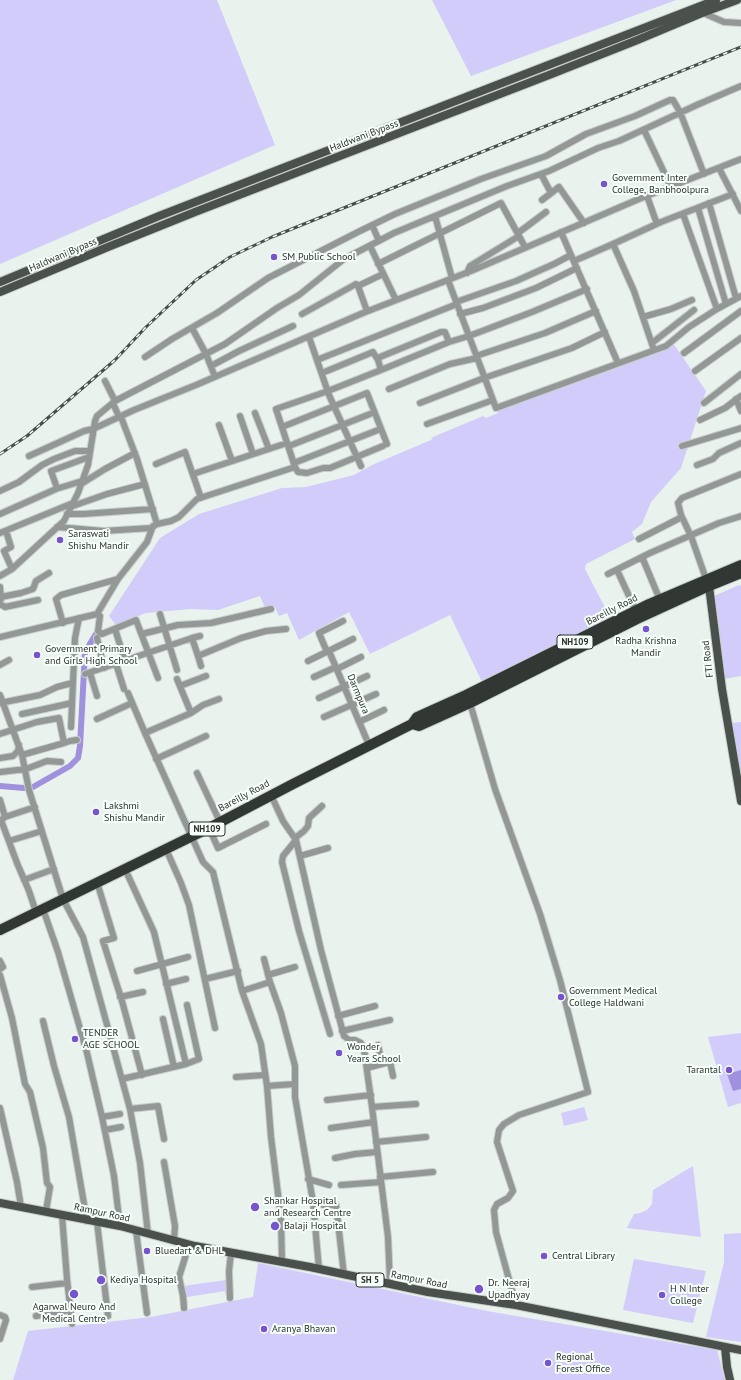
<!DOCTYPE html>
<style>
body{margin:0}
canvas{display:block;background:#e9f2ed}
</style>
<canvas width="741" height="1380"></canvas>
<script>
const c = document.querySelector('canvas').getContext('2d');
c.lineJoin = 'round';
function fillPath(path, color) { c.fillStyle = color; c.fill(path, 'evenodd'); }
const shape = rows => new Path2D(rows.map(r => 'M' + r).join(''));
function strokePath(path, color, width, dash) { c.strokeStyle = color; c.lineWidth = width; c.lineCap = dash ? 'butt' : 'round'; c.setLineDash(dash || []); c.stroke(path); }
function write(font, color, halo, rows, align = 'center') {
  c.font = font + ' "PT Sans",sans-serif'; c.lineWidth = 4; c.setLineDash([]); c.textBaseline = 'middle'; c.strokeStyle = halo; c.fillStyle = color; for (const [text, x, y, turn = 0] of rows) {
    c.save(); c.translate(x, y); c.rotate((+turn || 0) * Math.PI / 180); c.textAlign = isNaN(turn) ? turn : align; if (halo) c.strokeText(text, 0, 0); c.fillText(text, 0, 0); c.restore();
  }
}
fillPath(shape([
 [0,0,217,0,275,145,0,264],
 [432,0,676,0,471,76],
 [673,343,706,391,681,468,651,502,642,524,632,532,635,539,586,564,585,569,611,619,483,684,450,615,370,654,349,612,299,640,287,613,279,616,275,607,265,608,260,596,218,610,190,609,146,613,116,625,109,616,160,538,199,514,282,488,306,487,354,475,372,465,431,440,433,437,483,416,486,418,498,413,497,410],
 [739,585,741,586,741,676,724,679,714,596],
 [741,722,741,785,730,723],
 [741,1033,741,1103,728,1107,708,1037],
 [584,1107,588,1120,564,1126,561,1113],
 [693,1166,701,1237,627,1228,634,1214,640,1213,647,1210,652,1204,653,1190],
 [741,1233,741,1342,706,1337,724,1262,724,1234],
 [634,1259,706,1271,693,1323,623,1310],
 [258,1263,487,1311,717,1350,725,1380,13,1380,28,1331,151,1317,227,1302,225,1291,187,1297,188,1307,183,1286,226,1280,227,1302,253,1297]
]), '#d2ccfa');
fillPath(shape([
 [741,1070,741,1089,733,1091,727,1074]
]), '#9f91dd');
strokePath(shape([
 [0,786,24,788,33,787,70,766,78,758,80,746,85,652,96,634]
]), '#9f91dd', 6);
const minor = shape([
 [701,12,724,22,741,23],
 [644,130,671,187],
 [719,168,741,211],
 [541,174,551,193],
 [647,196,657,224],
 [542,200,559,187,584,223],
 [709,203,736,298],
 [698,208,726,304],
 [683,214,717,309],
 [435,216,452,278],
 [372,225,379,241],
 [561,232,618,363],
 [518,233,546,212],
 [613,244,661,222,733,194],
 [370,246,396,300],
 [574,261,613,244,634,291,654,350],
 [378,264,501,203,525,247],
 [467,273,470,266,519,236],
 [448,280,496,408,666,346,689,327,717,309,741,296],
 [358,286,383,274],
 [456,302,516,281,554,264,571,255],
 [302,314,356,284,358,286,367,311],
 [460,314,483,308,536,288,577,268],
 [643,317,671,309,692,300],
 [192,328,206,354,215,377],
 [309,337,329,395,361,466],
 [652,343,694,310],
 [684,353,741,311],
 [476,356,545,333,596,311],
 [145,357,172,339,217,313,268,278,358,232,395,214,481,179,546,156,586,134,635,116,670,100,673,100,680,112,704,174],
 [317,360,457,304],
 [211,366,239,351,293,326],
 [381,370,449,342],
 [695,371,741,338],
 [322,373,373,352,378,360],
 [105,381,115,401],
 [389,389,450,364,477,358],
 [736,399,741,411],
 [113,403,119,417],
 [420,403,484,378,572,348,605,332],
 [704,403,741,374],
 [255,413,269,449],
 [240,416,253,454],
 [121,417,137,459,157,524],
 [700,420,725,408,741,396],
 [427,424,493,400],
 [219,425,232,461],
 [282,427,367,393,387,444],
 [289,446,370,414],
 [682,446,741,428],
 [29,456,84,431,93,429,134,410,196,385,363,313,471,271,639,199,741,159],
 [294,463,378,430],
 [156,464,185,452,201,498],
 [697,465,713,459,719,453,741,443],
 [295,467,276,409,328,391,381,370,378,360,380,357,441,332,445,332,449,342,469,336,532,312,587,289],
 [193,474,287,443],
 [81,484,105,469,135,453],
 [57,488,51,471,89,457],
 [0,491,19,482,42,465,54,459,75,451,90,451],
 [70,507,107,494,145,484],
 [0,514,56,489,82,481],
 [67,514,83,514,153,509],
 [57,527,104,531,151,528,157,524,171,521,179,517,197,499,295,467,298,472,307,473,323,468,330,468,383,446],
 [6,531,11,547,4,551,12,569],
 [0,533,73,503],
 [639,539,682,517],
 [642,557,660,600],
 [617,570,636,611],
 [608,574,650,553,719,523,741,516],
 [0,576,12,569,64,521,78,493,88,465,95,421,97,416,115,401,225,344,277,308,299,295,344,259,394,233,507,186,549,171,598,148,619,141,699,104,741,86],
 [706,579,691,536,681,515,678,503,682,498,741,474],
 [0,587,1,599],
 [1,597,21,593,33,589,36,581,49,573],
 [0,605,2,605,5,607,38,600],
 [97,614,100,616,98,631,102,634,136,620,158,678],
 [160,614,177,670],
 [63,623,56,599,61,595,118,579],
 [115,629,125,661],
 [142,634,178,625,211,623,271,609],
 [0,637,97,614,118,579,147,542,153,526],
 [97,638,104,668],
 [192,638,200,636],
 [329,651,369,745],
 [327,652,319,633,343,621],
 [198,656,201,666],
 [308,661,353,639],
 [116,664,124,689],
 [0,665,9,660],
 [337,669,361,657],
 [90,673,97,696],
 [85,674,192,638,198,656,241,638,266,631,286,629],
 [314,677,336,667],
 [177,679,191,713],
 [180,686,206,676],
 [128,693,145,733,203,862,213,872,242,991,261,1044,267,1086,271,1137,281,1218,282,1262],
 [0,695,22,755,29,790,63,899,83,937,130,1109,140,1163,148,1234],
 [319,698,367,676],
 [0,703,40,695,57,687,72,683],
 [470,703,495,789,540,914,560,980,588,1092,519,1115,504,1124,499,1130,497,1142,513,1191,508,1198,497,1204,494,1210,496,1232,516,1305],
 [22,714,72,703],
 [324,717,376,694],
 [97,719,132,703],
 [359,722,384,710],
 [71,727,75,638,79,618],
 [145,733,191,713,203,705,219,699],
 [0,734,37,722,59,718,64,743,22,755],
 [64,743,70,741,77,740],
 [0,758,13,756,18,751,19,745],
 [156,759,206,736],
 [0,772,26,769,47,761,61,762],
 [197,773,220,822],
 [271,795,283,821,296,840,321,950,344,1036,349,1040,355,1040,361,1043,364,1049,372,1107,388,1237,390,1284],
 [0,800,5,817,1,820,17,863,29,891,36,912],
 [5,817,35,807],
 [209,828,218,848,266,824],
 [295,838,304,831,308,826,309,818,322,806],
 [296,840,283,856,282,862,299,931,330,1034],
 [9,841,42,831],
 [166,849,181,883,189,905,215,1028],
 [300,856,328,848],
 [24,880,54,869],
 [97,882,114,938,103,941,122,1001,142,1075],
 [43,909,58,952,87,1053,102,1117,114,1176,120,1226],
 [264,959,270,982,281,1013,295,1066,295,1097,313,1202,319,1269],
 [0,961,3,967,0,969],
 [137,971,188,957],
 [0,975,12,1018,25,1084,30,1092,43,1148,47,1183,50,1187,46,1211],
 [268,975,295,967],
 [205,979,238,971],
 [166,984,186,979],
 [242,991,270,982],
 [120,997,143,992],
 [338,1016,375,1006],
 [163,1019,174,1067],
 [43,1021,54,1066,69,1117,87,1221],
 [342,1031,390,1020],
 [378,1045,382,1064],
 [390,1062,393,1076],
 [186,1064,199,1059,187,1005],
 [367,1068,397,1060],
 [236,1077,265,1075],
 [122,1079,186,1064,154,932,125,869],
 [267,1086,295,1084],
 [327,1100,371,1095],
 [372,1107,416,1104],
 [0,1108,17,1182,21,1207],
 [130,1109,158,1106,164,1139],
 [102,1117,120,1114],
 [331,1128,374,1122],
 [105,1130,121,1127],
 [376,1142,426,1137],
 [335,1158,355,1154,377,1152],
 [164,1162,175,1226,174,1241],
 [380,1177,433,1172],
 [308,1179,329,1185],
 [341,1185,381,1182],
 [313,1202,324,1205,336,1205,344,1275],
 [62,1215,67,1279,72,1324],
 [97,1222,108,1316],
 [136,1231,147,1313],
 [32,1287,67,1283],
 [230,1298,229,1271,231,1253],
 [184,1308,183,1296,179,1277,189,1245],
 [0,1315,5,1317,6,1320,0,1339],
 [36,1316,70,1310]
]);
const major = shape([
 [0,282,159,216,716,0],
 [0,292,108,247,195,212,549,75,635,41,702,13,737,0],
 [709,586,722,689,741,801],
 [0,1203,120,1226,195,1246,310,1267,428,1292,516,1305,741,1350],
 [725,1347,727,1367,730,1380]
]);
const highway = shape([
 [412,724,419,726,470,703,637,619,709,586,741,573],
 [0,930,209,828,293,784,412,724,417,717,466,695,649,604,741,565]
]);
strokePath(minor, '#c7cfcb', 8);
strokePath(major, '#c7cfcb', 10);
strokePath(highway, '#c7cfcb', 12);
strokePath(minor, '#939795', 6);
strokePath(major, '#4a504c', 8);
strokePath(highway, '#313834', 10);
const rail = shape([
 [0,454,27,436,115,360,146,327,196,280,230,257,272,237,741,47]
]);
strokePath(rail, '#494d4a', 3);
strokePath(rail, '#f7fffa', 1.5, [4.5]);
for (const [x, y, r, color] of [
 [604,184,4,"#7554ce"],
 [274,257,4,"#7554ce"],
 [60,540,4,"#7554ce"],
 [646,629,4,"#7554ce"],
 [37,655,4,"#7554ce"],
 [96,812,4,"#7554ce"],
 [561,997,4,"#7554ce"],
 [75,1039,4,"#7554ce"],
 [339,1053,4,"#7554ce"],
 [729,1070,4,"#7554ce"],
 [255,1207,5,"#7554ce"],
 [275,1226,5,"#7554ce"],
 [147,1251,4,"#7554ce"],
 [544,1256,4,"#7554ce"],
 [101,1280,5,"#7554ce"],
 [479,1289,5,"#7554ce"],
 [74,1294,5,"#7554ce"],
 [662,1295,4,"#7554ce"],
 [264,1329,4,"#7554ce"],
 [548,1363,4,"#7554ce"]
]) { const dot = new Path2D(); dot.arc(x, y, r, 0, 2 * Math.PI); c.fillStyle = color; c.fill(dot); strokePath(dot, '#f7fffa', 1.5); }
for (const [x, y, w] of [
 [575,642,36],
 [207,829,36],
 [370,1280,28]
]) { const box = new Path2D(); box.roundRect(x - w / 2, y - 7, w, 14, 3); c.fillStyle = '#f7fffa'; c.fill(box); strokePath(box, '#2e312f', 1); }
write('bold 9px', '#2e312f', null, [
 ["NH109",575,642],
 ["NH109",207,829],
 ["SH 5",370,1280]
]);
write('10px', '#2e312f', '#f7fffa', [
 ["Haldwani Bypass",364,136,-21],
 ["Haldwani Bypass",63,255,-23],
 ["Bareilly Road",612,610,-27],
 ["FTI Road",708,659,-97],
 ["Darmpura",358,694,67],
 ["Bareilly Road",244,796,-28],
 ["Rampur Road",102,1213,12],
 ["Rampur Road",419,1280,11]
]);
write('10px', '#2e312f', '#f7fffa', [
 ["Government Inter",612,178],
 ["College, Banbhoolpura",612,190],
 ["SM Public School",282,257],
 ["Saraswati",68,534],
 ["Shishu Mandir",68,546],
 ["Radha Krishna",646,641,"center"],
 ["Mandir",646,653,"center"],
 ["Government Primary",45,649],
 ["and Girls High School",45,661],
 ["Lakshmi",104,806],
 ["Shishu Mandir",104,818],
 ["Government Medical",569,991],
 ["College Haldwani",569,1003],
 ["TENDER",83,1033],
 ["AGE SCHOOL",83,1045],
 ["Wonder",347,1047],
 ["Years School",347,1059],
 ["Tarantal",721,1070,"right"],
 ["Shankar Hospital",264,1201],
 ["and Research Centre",264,1213],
 ["Balaji Hospital",284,1226],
 ["Bluedart & DHL",155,1251],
 ["Central Library",552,1256],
 ["Kediya Hospital",110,1280],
 ["Dr. Neeraj",488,1283],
 ["Upadhyay",488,1295],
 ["H N Inter",670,1289],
 ["College",670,1301],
 ["Agarwal Neuro And",74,1307,"center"],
 ["Medical Centre",74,1319,"center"],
 ["Aranya Bhavan",272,1329],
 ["Regional",556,1357],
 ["Forest Office",556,1369]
], 'left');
</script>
